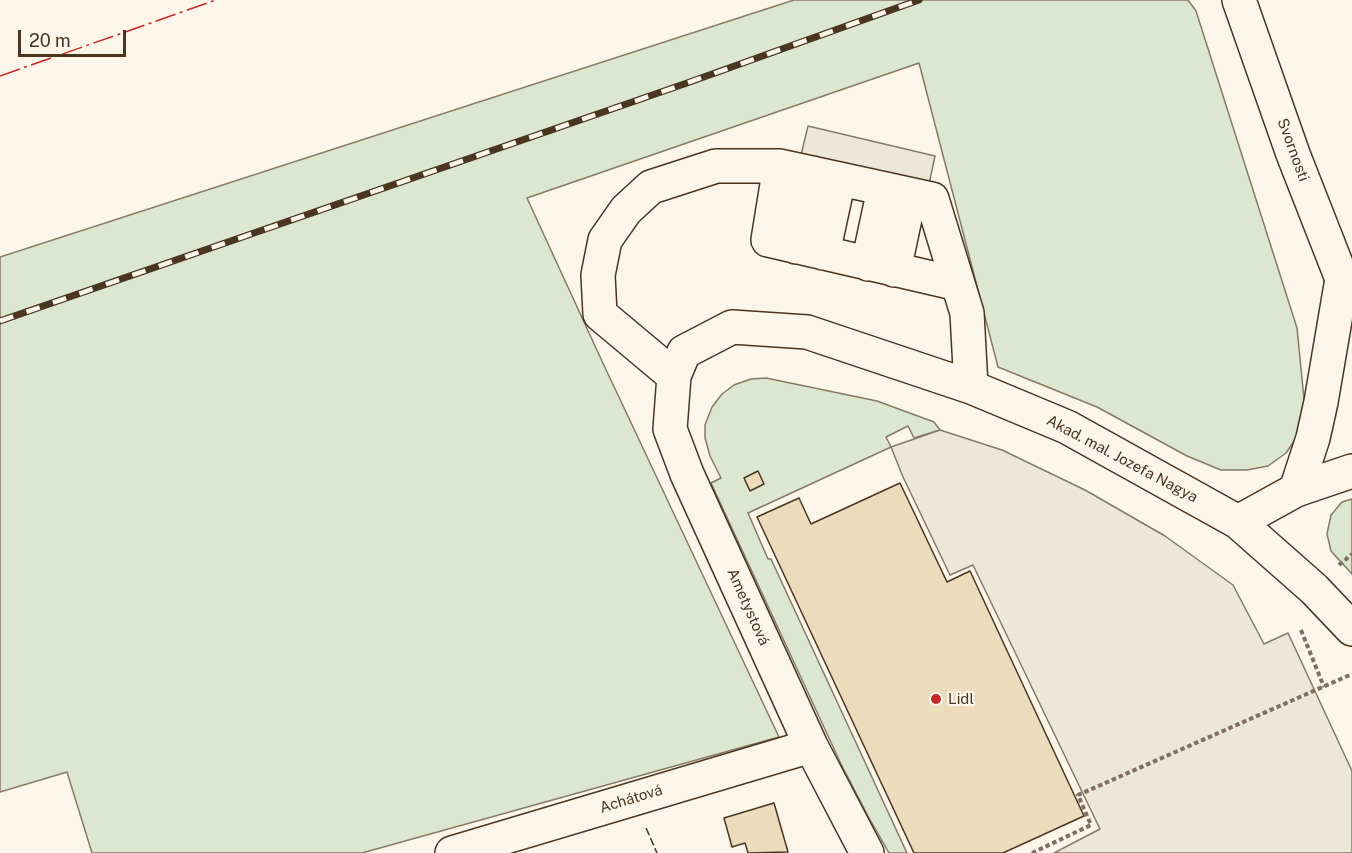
<!DOCTYPE html>
<meta charset="utf-8">
<style>
body{margin:0}
#map{position:relative;width:1352px;height:853px;overflow:hidden;background:#fbf6e9;font-family:"Public Sans",sans-serif}
canvas{display:block}
.scale{position:absolute;left:18px;top:30px;width:108px;height:27px;box-sizing:border-box;border:3px solid #4a3520;border-top:0;padding-left:8px;font-size:18px;line-height:21px;white-space:nowrap;color:#4a3520;-webkit-text-stroke:4px #fbf6e9;paint-order:stroke}
</style>
<div id="map">
<canvas width="1352" height="853"></canvas>
<div class="scale">20 m</div>
</div>
<script>
const c = document.querySelector('canvas').getContext('2d');
c.lineJoin = 'round';
function fillPath(path, color) { c.fillStyle = color; c.fill(path, 'evenodd'); }
const shape = rows => new Path2D(rows.map(r => 'M' + r).join(''));
function strokePath(path, color, width, dash) { c.strokeStyle = color; c.lineWidth = width; c.lineCap = dash ? 'butt' : 'round'; c.setLineDash(dash || []); c.stroke(path); }
function write(font, color, halo, rows, align = 'center') {
  c.font = font + ' "Public Sans",sans-serif'; c.lineWidth = 4.5; c.setLineDash([]); c.textBaseline = 'middle'; c.strokeStyle = halo; c.fillStyle = color; for (const [text, x, y, turn = 0] of rows) {
    c.save(); c.translate(x, y); c.rotate((+turn || 0) * Math.PI / 180); c.textAlign = isNaN(turn) ? turn : align; if (halo) c.strokeText(text, 0, 0); c.fillText(text, 0, 0); c.restore();
  }
}
const green = shape([
 [794,0,1188,0,1196,11,1297,328,1305,409,1301,431,1286,453,1268,466,1247,470,1221,470,1187,456,1097,407,998,367,919,63,527,198,601,359,779,737,362,853,92,853,67,772,0,792,0,257,794,0],
 [766,378,877,401,934,422,940,430,914,438,908,426,886,437,891,447,748,513,768,559,771,559,907,853,889,853,868,816,841,764,711,483,721,478,710,456,705,438,705,425,712,407,722,394,734,385,751,379,766,378],
 [1352,499,1352,574,1331,551,1327,534,1331,515,1342,502,1352,499]
]);
fillPath(green, '#dce7d0');
strokePath(green, '#887966', 1.5);
const parking = shape([
 [808,126,935,156,929,184,801,155,808,126],
 [940,430,1002,450,1085,490,1165,536,1233,585,1264,644,1288,633,1352,771,1352,853,1054,853,1100,829,973,565,950,575,903,477,891,447,940,430]
]);
fillPath(parking, '#ede7d9');
strokePath(parking, '#887966', 1.5);
const building = shape([
 [758,471,764,484,750,491,744,478,758,471],
 [900,483,947,582,970,571,1084,816,1003,853,914,853,757,517,799,498,811,524,900,483],
 [774,803,788,852,748,853,745,843,732,847,724,818,774,803]
]);
fillPath(building, '#ecdcbc');
strokePath(building, '#4a3520', 1.5);
const minor = shape([
 [780,166,768,240,958,284],
 [796,247,813,173],
 [823,253,839,179],
 [868,264,884,189],
 [894,270,910,195],
 [674,376,600,314,598,275,605,240,626,210,651,187,716,166,780,166,932,199,967,313,971,387],
 [1296,490,1313,438,1321,402,1342,279],
 [1238,522,1296,490,1352,471],
 [452,853,811,746],
 [867,853,811,746,687,474,670,429,674,376,684,352,732,327,807,332,971,387,1067,427,1238,522,1314,589,1352,629]
]);
const major = shape([
 [1239,0,1293,154,1342,279,1352,299]
]);
strokePath(minor, '#4a3520', 36);
strokePath(major, '#4a3520', 36);
strokePath(shape([
 [1339,565,1352,554],
 [1301,630,1324,687],
 [1032,853,1091,825,1078,795,1352,674]
]), '#7f6f5c', 4, [4.5, 3]);
strokePath(minor, '#fbf6e9', 33);
strokePath(major, '#fbf6e9', 33);
const rail = shape([
 [0,321,687,83,919,0]
]);
strokePath(rail, '#4a3520', 7);
strokePath(rail, '#fbf6e9', 4.5, [14]);
strokePath(shape([
 [646,828,657,853]
]), '#4a3520', 1.5, [8, 3]);
strokePath(shape([
 [0,76,216,0]
]), '#c62828', 1.5, [21, 4.5, 3, 4.5]);
for (const [x, y, r, color] of [
 [936,699,6,"#c62828"]
]) { const dot = new Path2D(); dot.arc(x, y, r, 0, 2 * Math.PI); c.fillStyle = color; c.fill(dot); strokePath(dot, '#fbf6e9', 2); }
write('15px', '#4a3520', '#fbf6e9', [
 ["Svornosti",1293,150,70],
 ["Akad. mal. Jozefa Nagya",1122,459,28],
 ["Ametystová",748,607,66],
 ["Achátová",631,799,-17]
]);
write('15px', '#4a3520', '#fbf6e9', [
 ["Lidl",948,699]
], 'left');
</script>
